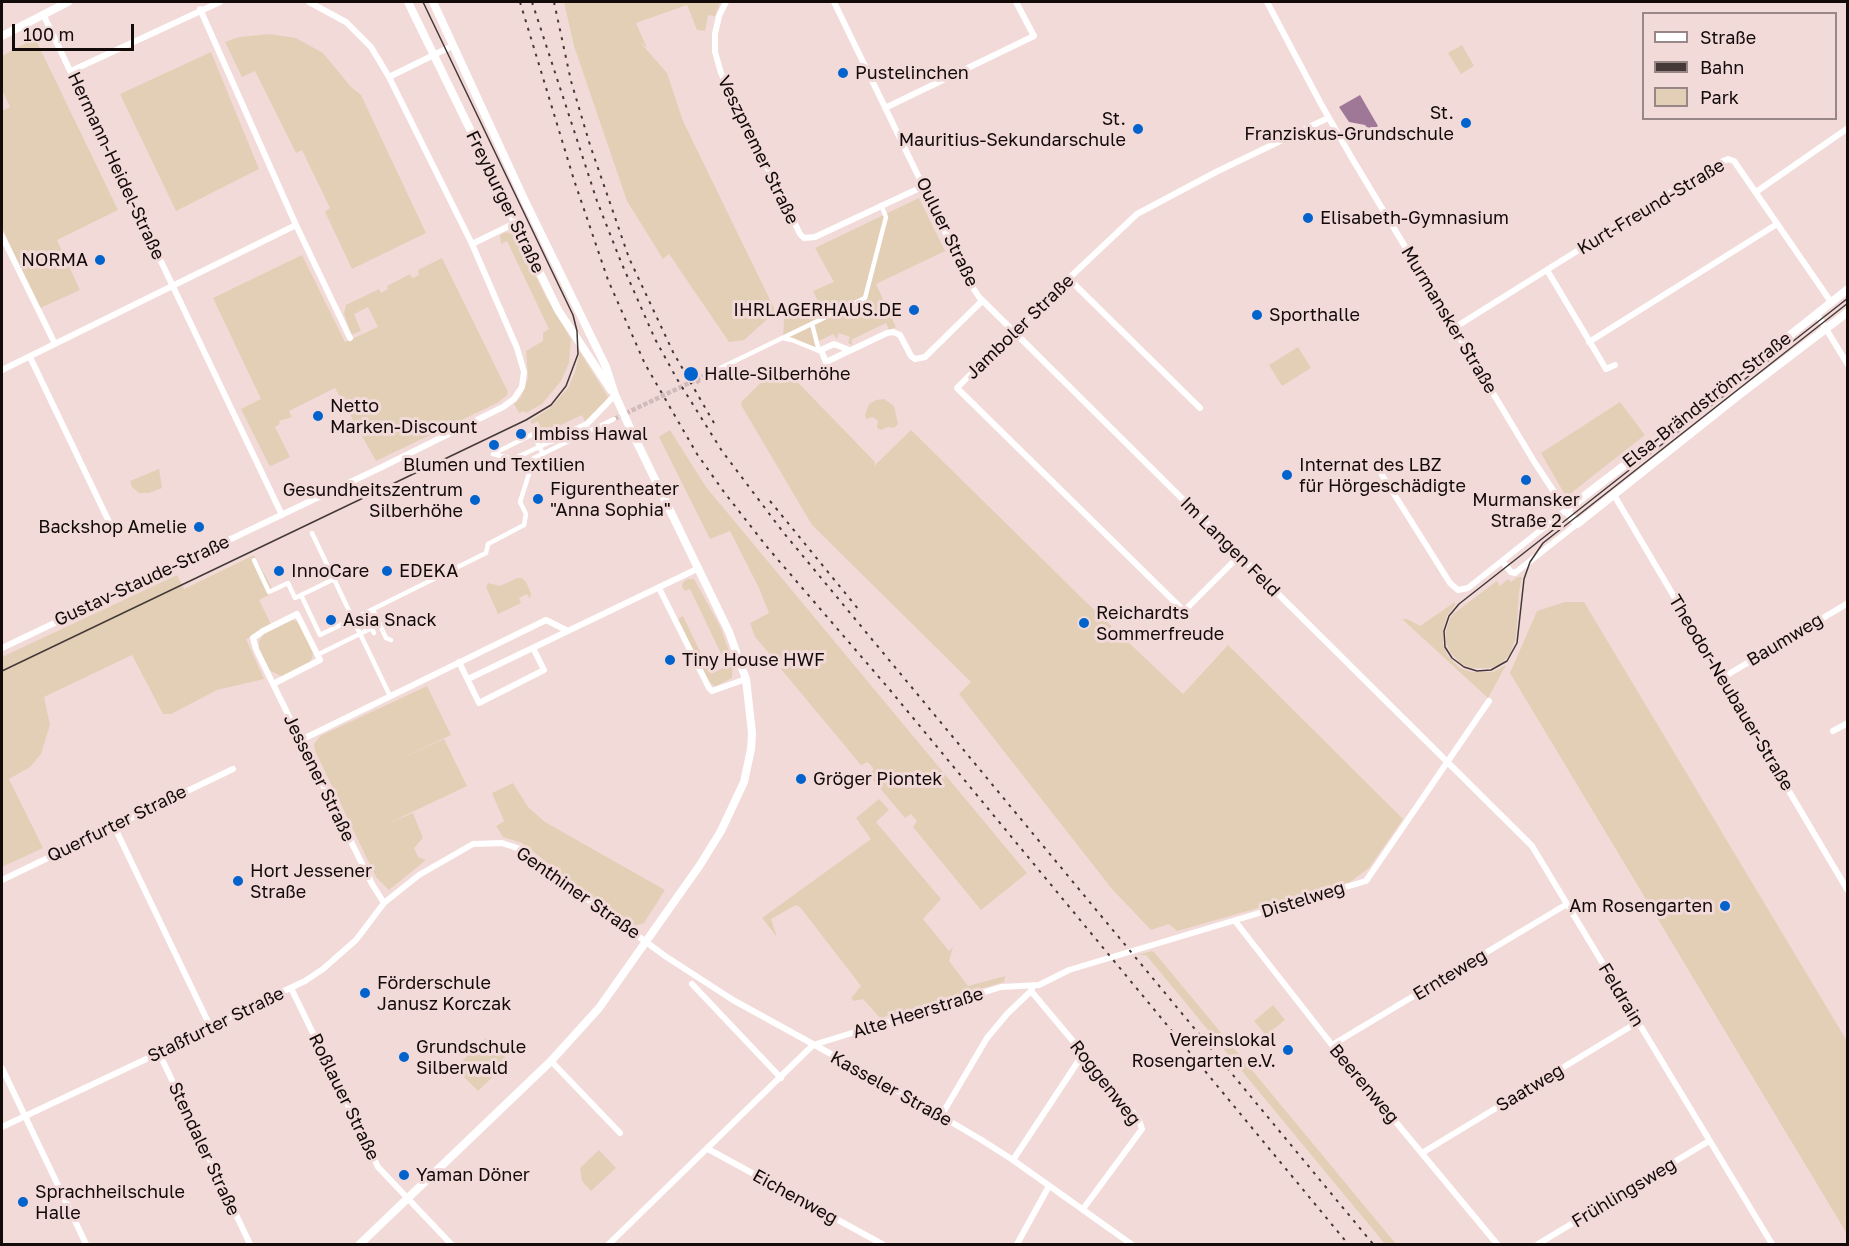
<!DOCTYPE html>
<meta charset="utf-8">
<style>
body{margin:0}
#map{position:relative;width:1849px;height:1246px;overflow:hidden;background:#f2dad9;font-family:"Golos Text",sans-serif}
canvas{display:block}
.frame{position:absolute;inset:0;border:3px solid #120b0a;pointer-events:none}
.legend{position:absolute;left:1642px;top:12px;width:195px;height:108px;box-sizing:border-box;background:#f2dad9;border:2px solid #988786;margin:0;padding:8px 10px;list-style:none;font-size:18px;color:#120b0a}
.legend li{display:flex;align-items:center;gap:12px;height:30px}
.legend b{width:30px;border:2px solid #988786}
.scale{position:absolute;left:12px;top:24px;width:122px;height:27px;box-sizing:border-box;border:3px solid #120b0a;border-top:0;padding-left:8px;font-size:18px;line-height:21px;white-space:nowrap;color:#120b0a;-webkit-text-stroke:4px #f2dad9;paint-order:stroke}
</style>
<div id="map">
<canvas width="1849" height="1246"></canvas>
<div class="frame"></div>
<ul class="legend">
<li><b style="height:8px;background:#fff"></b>Straße</li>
<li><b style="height:8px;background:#443938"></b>Bahn</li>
<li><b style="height:16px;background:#e3cfb6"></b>Park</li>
</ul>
<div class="scale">100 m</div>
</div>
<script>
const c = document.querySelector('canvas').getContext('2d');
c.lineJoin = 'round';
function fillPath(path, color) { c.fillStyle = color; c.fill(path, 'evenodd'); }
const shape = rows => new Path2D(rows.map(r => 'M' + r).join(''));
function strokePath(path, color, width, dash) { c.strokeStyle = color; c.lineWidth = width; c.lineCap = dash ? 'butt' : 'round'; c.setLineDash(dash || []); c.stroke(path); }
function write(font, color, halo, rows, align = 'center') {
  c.font = font + ' "Golos Text",sans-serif'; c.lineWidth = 6; c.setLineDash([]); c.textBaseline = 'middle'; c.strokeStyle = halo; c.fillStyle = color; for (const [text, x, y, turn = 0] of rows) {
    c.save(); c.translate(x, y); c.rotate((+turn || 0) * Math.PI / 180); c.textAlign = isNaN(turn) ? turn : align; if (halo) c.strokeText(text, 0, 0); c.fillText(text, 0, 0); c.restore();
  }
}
fillPath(shape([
 [564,2,720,2,715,16,708,15,705,31,697,30,687,5,636,23,647,48,640,42,667,73,683,121,774,308,773,314,744,340,729,342,669,254,663,259,627,201,574,46],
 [269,34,296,38,323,53,351,87,361,95,426,233,352,269,325,212,330,208,302,150,296,153,255,71,242,77,225,42,239,37],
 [35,38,118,210,57,240,80,290,38,309,2,227,2,111,10,107,2,90,2,56],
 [1462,45,1474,66,1461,74,1448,53],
 [211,52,259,169,176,211,120,94],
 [919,198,945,251,876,284,896,327,889,330,886,323,851,340,853,345,848,343,850,337,839,333,837,339,833,334,817,342,819,347,814,349,783,338,784,318,819,304,813,291,834,282,815,248],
 [506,232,516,236,545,295,571,339,569,363,561,381,542,404,526,413,524,411,519,413,514,404,521,397,528,378,526,351,543,341,543,333,549,329,507,241,501,244,500,235],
 [302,255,345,342,378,327,368,307,354,314,361,331,351,335,344,313,346,305,379,289,381,293,388,289,387,286,410,274,412,278,419,275,418,270,442,258,508,392,507,395,499,402,376,461,335,388,289,411,292,417,279,421,280,424,275,427,290,457,271,466,269,465,241,409,261,399,213,298],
 [1298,347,1311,368,1282,386,1269,365],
 [580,352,608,397,605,402,585,421,582,415,546,432,541,429,538,421,532,424,530,421,550,408,568,388,575,372],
 [780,364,875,462,874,466,911,430,1087,603,1183,694,1228,645,1403,819,1369,868,1350,882,1177,931,1169,924,1151,930,1112,889,959,694,971,682,812,525,741,405,742,401],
 [884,399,894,406,898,424,894,428,888,427,881,430,877,428,878,421,873,417,866,419,865,415,869,404,876,400],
 [1620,402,1645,435,1570,494,1564,493,1541,453],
 [670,430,706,487,1027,873,981,910,913,827,917,821,911,814,905,818,869,775,874,769,868,762,861,765,781,669,785,663,780,657,774,659,755,637,750,623,769,613,759,588,730,531,710,539,659,437],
 [159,469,162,488,149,493,139,493,132,487,130,481],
 [254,555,274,592,259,600,272,626,246,639,264,679,217,690,171,714,163,714,132,655,44,697,50,725,41,754,30,767,9,779,43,848,2,867,2,657,177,575,184,589],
 [1518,577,1522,577,1519,593,1516,637,1510,654,1502,663,1491,668,1472,668,1461,664,1450,652,1446,642,1446,631,1450,619,1453,614,1497,581,1500,586,1508,579,1511,582],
 [517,578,522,578,526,582,531,593,530,599,527,594,519,598,521,603,498,614,486,587,488,583,500,586],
 [688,579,694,579,720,626,733,662,732,678,718,685,714,686,708,681,678,619,683,616,711,674,727,666,690,589,685,591,682,587,683,582],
 [1455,602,1455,605,1447,616,1443,629,1443,645,1448,656,1460,668,1472,672,1493,672,1506,665,1488,698,1402,619,1407,619,1420,626],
 [1565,602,1584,602,1847,1041,1847,1234,1510,673,1537,611],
 [292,620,297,621,301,626,313,652,312,658,310,662,283,677,269,670,259,649,259,641,264,634],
 [427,686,451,735,389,764,444,739,467,786,389,823,413,813,423,838,414,848,418,857,426,860,389,890,376,877,315,751,314,744,320,736],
 [513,783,528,807,545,822,665,890,644,923,630,927,522,843,503,837,496,826,504,821,492,793],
 [879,799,889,810,876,822,941,899,923,919,949,951,953,947,949,961,968,986,1005,976,1004,982,880,1018,863,999,854,1001,851,998,861,986,800,907,796,905,771,919,777,937,762,918,871,839,856,818],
 [1152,951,1155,953,1396,1244,1385,1244,1146,955,1137,955],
 [1273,1005,1285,1020,1266,1035,1254,1021],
 [486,1038,509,1061,478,1091,455,1068],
 [599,1150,616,1168,591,1191,582,1181,580,1168]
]), '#e3cfb6');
fillPath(shape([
 [1360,95,1378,126,1370,131,1365,125,1349,122,1339,107]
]), '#9f7898');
strokePath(shape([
 [694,375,699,383],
 [614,419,708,374]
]), '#d0bbba', 4.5, [4.5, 2]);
strokePath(shape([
 [812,324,819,351],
 [782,338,792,340,819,351],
 [708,374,865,298,886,217,881,205],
 [493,454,533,434,543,454],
 [493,454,513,459,552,441],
 [312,533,353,619,486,553,488,544,524,525,526,514,520,502,534,458,614,419],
 [254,560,269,592,288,583,295,598,334,579],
 [301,595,320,635,353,619,390,696],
 [373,610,386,638,391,640],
 [365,614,374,633],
 [317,655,380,624]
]), '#fff', 4.5);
strokePath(shape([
 [726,2,719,16,715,34,715,52,721,73,800,234,804,238,815,237,924,186],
 [834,2,970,283,979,297,1532,846,1772,1244],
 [1267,2,1321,104,1353,160,1535,463,1566,510,1468,588,1458,590,1450,583,1382,475],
 [200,9,296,225,350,338],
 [43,14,282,515],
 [71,71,220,2],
 [389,77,452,46],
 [885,108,1034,36,1016,2],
 [1756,192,1848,128],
 [2,236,55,344],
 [472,244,515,223],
 [1547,270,1606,369,1615,365],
 [1069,279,1200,408],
 [1817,314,1848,365],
 [1454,328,1716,164,1728,159,1734,161,1831,302],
 [1589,342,1777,224],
 [849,350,834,344,821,350,826,362,887,333,893,332,900,335,911,356,915,359,925,357,982,301],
 [30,357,112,528],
 [2,370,296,225],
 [552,441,587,424,615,395],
 [1614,495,1848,891],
 [1239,556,1184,611,957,388,1013,331,1137,214,1216,172,1328,118],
 [1502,561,1511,572,1515,573,1577,524],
 [659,588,709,688,712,691,746,679],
 [2,648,382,467,503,407,514,399,522,387,524,372,517,348,472,244,389,77,371,47,346,22,309,2],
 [459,662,479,703,544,670,533,648],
 [1722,678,1848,603],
 [468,679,699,568],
 [273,684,256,649,253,638,263,631,297,614,320,660,273,684,372,884,384,903],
 [1833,731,1848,723],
 [301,740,546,620,568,631],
 [114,826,210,1026],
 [2,880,233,769],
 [1235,921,1332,1045,1497,1244],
 [692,984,781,1078],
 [1033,986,1031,991,1139,1120,1142,1129,1083,1209],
 [291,988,378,1167,451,1244],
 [1332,1045,1567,904],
 [159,1053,250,1244],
 [551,1061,620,1133],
 [2,1068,86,1244],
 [941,1116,987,1038,1007,1014,1031,991],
 [2,1127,159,1053,210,1026,305,981,323,969,356,940,384,903,419,875,473,844,502,843,520,849,665,956,733,1000,900,1092,980,1139,1013,1160,1131,1244],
 [708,1149,882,1244],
 [1422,1153,1638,1022],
 [1013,1160,1083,1054],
 [609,1244,813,1045,1001,987,1039,985,1069,970,1366,881,1489,701],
 [1017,1244,1049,1186],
 [1538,1244,1709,1141]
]), '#fff', 6);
strokePath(shape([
 [408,2,558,310,611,390],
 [2,36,68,2],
 [1848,289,1686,418,1566,510,1577,524,1739,395,1848,312],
 [360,1244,551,1061,599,1008,700,865,721,831,744,782,751,749,752,733,746,679,729,632,630,428,615,395,606,367,524,199,433,2]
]), '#fff', 8);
strokePath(shape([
 [1848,298,1459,604,1449,616,1444,631,1445,647,1452,658,1464,667,1477,671,1491,670,1507,661,1517,643,1524,579,1530,562,1543,543,1848,303],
 [2,671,526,420,551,405,566,386,578,354,577,331,573,315,423,2]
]), '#443938', 1.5);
strokePath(shape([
 [520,2,574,180,608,280,645,364,697,454,724,492,767,547,890,690,1348,1244],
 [532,2,597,201,621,262,655,339,677,379,722,451,783,532,1373,1244],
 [554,2,571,81,590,145,629,258,673,352,714,423],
 [770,501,859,610]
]), '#443938', 2, [3, 6]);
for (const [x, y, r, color] of [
 [843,73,6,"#0363cc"],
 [1466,123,6,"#0363cc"],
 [1138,129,6,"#0363cc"],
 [1308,218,6,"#0363cc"],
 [100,260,6,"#0363cc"],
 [914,310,6,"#0363cc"],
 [1257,315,6,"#0363cc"],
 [691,374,8,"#0363cc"],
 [318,416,6,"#0363cc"],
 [521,434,6,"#0363cc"],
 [494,445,6,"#0363cc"],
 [1287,475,6,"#0363cc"],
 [1526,480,6,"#0363cc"],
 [538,499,6,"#0363cc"],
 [475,500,6,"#0363cc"],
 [199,527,6,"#0363cc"],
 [279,571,6,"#0363cc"],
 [387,571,6,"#0363cc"],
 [331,620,6,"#0363cc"],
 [1084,623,6,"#0363cc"],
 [670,660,6,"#0363cc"],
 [801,779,6,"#0363cc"],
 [238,881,6,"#0363cc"],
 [1725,906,6,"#0363cc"],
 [365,993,6,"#0363cc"],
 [1288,1050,6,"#0363cc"],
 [404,1057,6,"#0363cc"],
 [404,1175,6,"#0363cc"],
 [23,1202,6,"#0363cc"]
]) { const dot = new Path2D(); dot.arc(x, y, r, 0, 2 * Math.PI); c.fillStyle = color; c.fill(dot); strokePath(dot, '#f2dad9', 2); }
write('18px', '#120b0a', '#f2dad9', [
 ["Pustelinchen",855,73],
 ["St.",1454,113,"right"],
 ["Franziskus-Grundschule",1454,134,"right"],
 ["St.",1126,119,"right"],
 ["Mauritius-Sekundarschule",1126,140,"right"],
 ["Elisabeth-Gymnasium",1320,218],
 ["NORMA",88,260,"right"],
 ["IHRLAGERHAUS.DE",902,310,"right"],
 ["Sporthalle",1269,315],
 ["Halle-Silberhöhe",704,374],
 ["Netto",330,406],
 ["Marken-Discount",330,427],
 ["Imbiss Hawal",533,434],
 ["Blumen und Textilien",494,465,"center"],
 ["Internat des LBZ",1299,465],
 ["für Hörgeschädigte",1299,486],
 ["Figurentheater",550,489],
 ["\"Anna Sophia\"",550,510],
 ["Gesundheitszentrum",463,490,"right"],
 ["Silberhöhe",463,511,"right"],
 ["Murmansker",1526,500,"center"],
 ["Straße 2",1526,521,"center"],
 ["Backshop Amelie",187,527,"right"],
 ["InnoCare",291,571],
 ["EDEKA",399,571],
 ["Reichardts",1096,613],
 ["Sommerfreude",1096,634],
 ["Asia Snack",343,620],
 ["Tiny House HWF",682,660],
 ["Gröger Piontek",813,779],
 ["Hort Jessener",250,871],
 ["Straße",250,892],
 ["Am Rosengarten",1713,906,"right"],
 ["Förderschule",377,983],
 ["Janusz Korczak",377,1004],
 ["Vereinslokal",1276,1040,"right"],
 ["Rosengarten e.V.",1276,1061,"right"],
 ["Grundschule",416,1047],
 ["Silberwald",416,1068],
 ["Yaman Döner",416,1175],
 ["Sprachheilschule",35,1192],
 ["Halle",35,1213]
], 'left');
write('18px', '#120b0a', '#f2dad9', [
 ["Veszpremer Straße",758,150,64],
 ["Hermann-Heidel-Straße",116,166,65],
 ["Freyburger Straße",505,202,64],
 ["Kurt-Freund-Straße",1651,207,-31],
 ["Ouluer Straße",947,232,64],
 ["Murmansker Straße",1449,320,59],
 ["Jamboler Straße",1020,327,-44],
 ["Elsa-Brändström-Straße",1707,400,-38],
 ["Im Langen Feld",1230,547,45],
 ["Gustav-Staude-Straße",142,581,-25],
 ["Baumweg",1785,640,-31],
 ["Theodor-Neubauer-Straße",1731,693,59],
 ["Jessener Straße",319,778,64],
 ["Querfurter Straße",117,824,-26],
 ["Genthiner Straße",578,893,35],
 ["Distelweg",1303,900,-17],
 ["Ernteweg",1450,975,-31],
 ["Feldrain",1621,995,59],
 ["Alte Heerstraße",918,1013,-17],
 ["Staßfurter Straße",216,1025,-26],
 ["Roggenweg",1105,1083,52],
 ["Beerenweg",1364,1084,50],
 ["Saatweg",1530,1088,-31],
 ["Kasseler Straße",891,1089,29],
 ["Roßlauer Straße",344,1097,64],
 ["Stendaler Straße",204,1149,65],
 ["Frühlingsweg",1624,1193,-31],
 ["Eichenweg",795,1197,29]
]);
</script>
